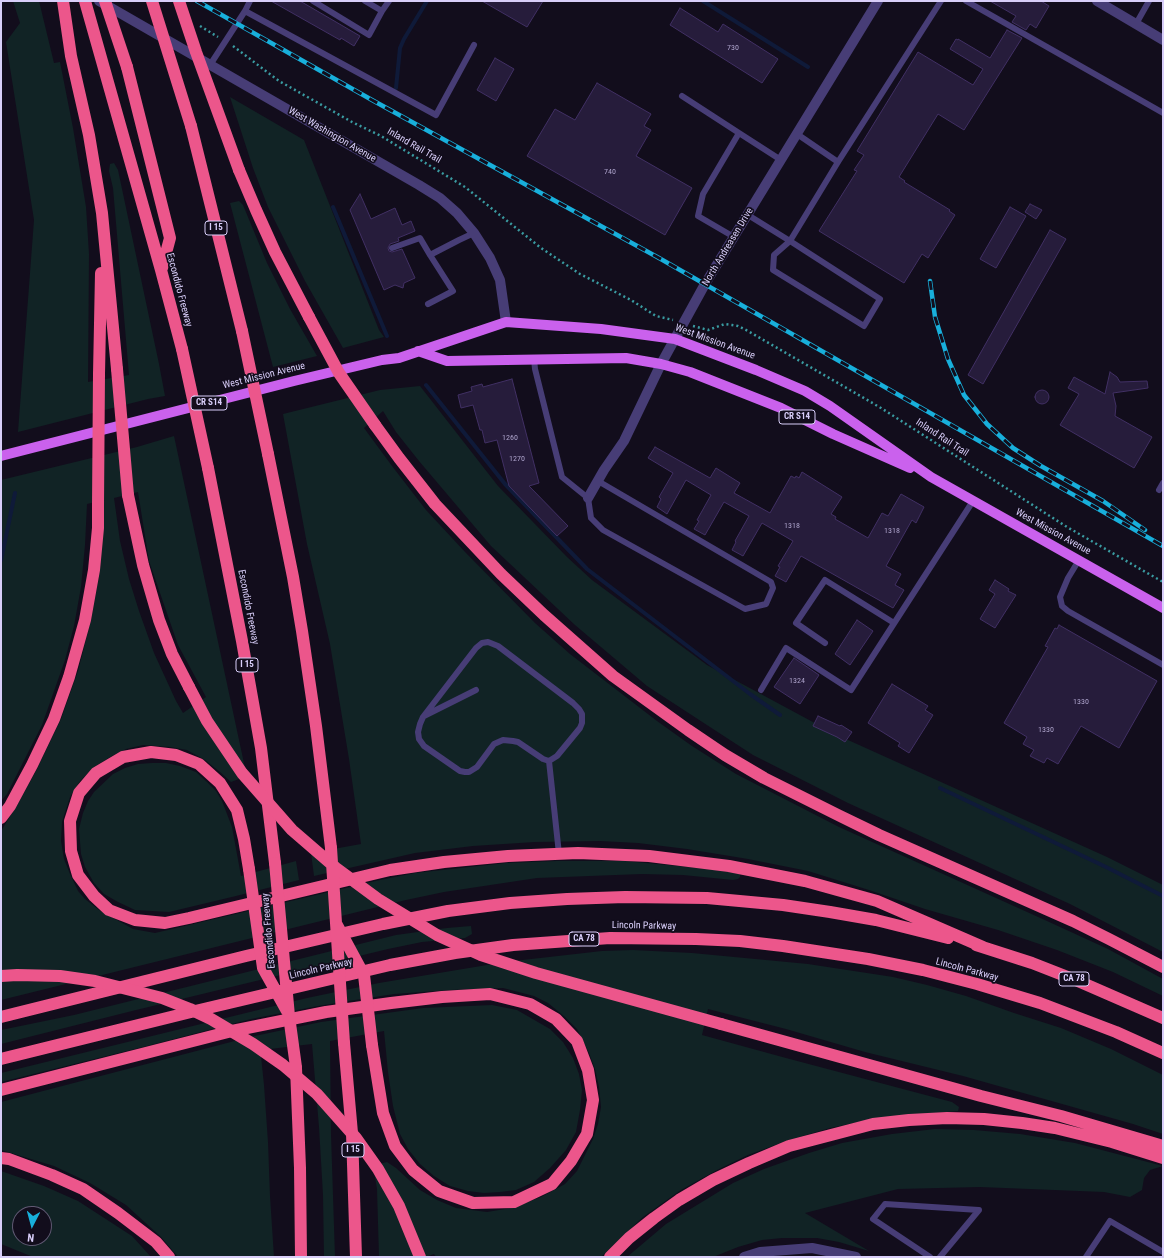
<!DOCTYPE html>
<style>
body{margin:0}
#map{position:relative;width:1164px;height:1258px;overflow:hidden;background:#120d1c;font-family:"Roboto Condensed",sans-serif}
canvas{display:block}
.frame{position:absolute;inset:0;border:2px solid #d8cef9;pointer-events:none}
.north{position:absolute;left:12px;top:1206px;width:40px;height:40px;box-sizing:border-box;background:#120d1c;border:1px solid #615a74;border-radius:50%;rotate:186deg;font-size:11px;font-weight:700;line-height:16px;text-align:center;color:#d8cef9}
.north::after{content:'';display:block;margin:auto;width:14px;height:18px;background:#18afdb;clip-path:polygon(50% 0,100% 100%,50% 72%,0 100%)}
</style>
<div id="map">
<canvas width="1164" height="1258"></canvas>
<div class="frame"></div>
<div class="north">N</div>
</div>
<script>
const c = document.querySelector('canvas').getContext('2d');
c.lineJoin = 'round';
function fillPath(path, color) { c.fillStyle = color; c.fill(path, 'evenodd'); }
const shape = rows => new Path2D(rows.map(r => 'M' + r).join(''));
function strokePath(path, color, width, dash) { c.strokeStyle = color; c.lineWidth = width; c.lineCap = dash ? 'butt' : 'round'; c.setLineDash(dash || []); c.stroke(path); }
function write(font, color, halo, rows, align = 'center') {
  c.font = font + ' "Roboto Condensed",sans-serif'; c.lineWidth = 3.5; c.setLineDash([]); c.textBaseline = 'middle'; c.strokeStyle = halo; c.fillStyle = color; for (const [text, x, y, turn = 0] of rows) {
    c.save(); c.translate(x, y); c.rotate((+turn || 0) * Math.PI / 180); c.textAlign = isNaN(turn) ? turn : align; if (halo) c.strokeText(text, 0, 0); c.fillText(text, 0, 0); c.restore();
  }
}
fillPath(shape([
 [13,1,39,1,54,63,60,62,73,128,86,207,89,254,88,382,129,375,113,188,109,171,110,164,114,163,118,170,159,364,165,396,148,399,18,432,34,220,6,42,20,23],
 [230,97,304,140,379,330,384,337,343,348,305,281,268,207,253,168],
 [239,201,243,205,267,263,290,309,317,356,273,367,230,203],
 [420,386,498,486,567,557,592,580,707,665,837,735,1107,857,1163,885,1163,952,1070,904,848,803,753,755,647,686,575,625,491,546,419,461,396,432,383,411,364,428,392,466,426,510,466,553,535,623,570,654,657,721,692,746,736,774,839,827,1047,921,1108,949,1163,979,1163,996,1113,972,1057,950,998,930,925,909,869,890,808,871,748,859,687,849,638,843,600,841,535,842,473,846,415,853,314,876,311,853,361,844,349,759,330,644,307,544,283,414,380,390],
 [174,436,245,768,245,776,239,779,231,782,220,772,205,760,187,750,170,747,143,745,126,749,112,756,94,767,80,781,70,797,62,822,61,841,64,859,70,874,78,891,85,899,99,910,133,929,155,933,380,880,415,873,506,863,556,861,625,861,710,869,740,874,740,877,738,879,733,880,683,875,642,874,537,878,444,892,406,900,1,1000,1,831,19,802,36,771,61,719,78,671,91,620,99,577,104,500,87,504,85,545,81,587,74,626,65,660,42,725,7,794,1,801,1,480,137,447],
 [138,492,149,561,160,593,178,645,206,697,183,713,176,701,154,653,139,611,129,579,120,541,114,498],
 [152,763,166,763,180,766,196,772,207,782,216,791,222,801,232,827,241,876,296,861,299,880,236,896,169,912,135,910,118,902,104,894,94,883,85,867,81,854,79,829,83,813,88,801,94,792,113,774,125,768,138,764],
 [471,926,472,934,465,938,422,942,388,949,132,1011,1,1044,1,1030,74,1015,396,935,447,928],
 [633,950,692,953,808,964,893,977,927,985,966,996,1014,1013,1061,1028,1111,1049,1163,1075,1163,1134,1133,1124,963,1076,865,1052,786,1029,708,1009,702,1035,786,1058,952,1102,959,1107,958,1111,902,1116,869,1120,830,1128,789,1140,748,1155,717,1170,681,1190,643,1217,601,1257,436,1257,434,1254,426,1257,379,1257,377,1189,374,1171,375,1165,387,1162,396,1168,420,1190,437,1200,456,1208,487,1212,511,1208,541,1197,565,1184,577,1171,593,1139,598,1124,601,1107,599,1087,595,1069,589,1053,577,1029,565,1017,548,1003,534,996,503,988,450,990,394,994,355,1000,318,1006,251,1019,143,1047,1,1082,1,1073,307,998,379,983,505,962,602,951],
 [492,1005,517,1010,550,1029,563,1042,573,1058,579,1074,582,1090,580,1110,576,1132,566,1150,550,1168,534,1182,516,1190,500,1192,484,1193,468,1191,450,1186,434,1176,420,1164,408,1149,400,1134,393,1106,388,1072,384,1031,330,1041,331,1134,335,1257,324,1257,323,1195,319,1127,312,1044,270,1049,261,1056,264,1085,268,1142,270,1196,274,1257,178,1257,161,1237,126,1205,90,1183,54,1166,1,1150,1,1102,250,1037,321,1022,423,1008],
 [935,1129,974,1130,1020,1134,1075,1143,1163,1166,1150,1170,1144,1178,1142,1190,1130,1197,1104,1192,980,1187,898,1189,805,1213,869,1251,839,1242,817,1238,782,1238,762,1240,738,1247,713,1257,627,1257,666,1224,733,1183,764,1169,809,1153,842,1143,892,1134],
 [1,1171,44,1186,78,1201,132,1236,151,1257,33,1257,1,1244],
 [20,1214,44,1214,44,1238,20,1238]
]), '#112325');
strokePath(shape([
 [703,1,808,67],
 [396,88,400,48,404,39,427,1],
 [333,207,387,336],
 [426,385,505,484,587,569,750,694,780,715],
 [1,560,15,493],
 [940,788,1106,867,1163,896]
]), '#0f1a39', 4);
const building = shape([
 [271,1,300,1,360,36,354,46,341,38,340,40,271,1],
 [482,1,543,1,527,27,482,1],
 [990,1,1041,1,1049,6,1036,28,1030,24,1026,30,1012,22,1016,16,990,1],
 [680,8,718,32,723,24,778,59,762,83,670,25,680,8],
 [1007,30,1022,38,964,130,938,114,899,177,905,181,904,182,950,210,949,211,955,215,928,258,922,254,904,283,819,231,857,171,854,170,864,155,857,151,918,52,973,85,983,69,950,49,956,39,958,40,958,39,990,58,1007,30],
 [495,58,514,69,496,101,477,90,495,58],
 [597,83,651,114,644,126,651,130,636,156,692,188,665,235,527,156,555,109,575,120,597,83],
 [360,194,371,219,395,208,402,225,411,221,415,231,398,238,399,241,390,244,388,248,389,251,392,252,402,249,415,278,404,283,403,288,395,285,384,290,350,210,360,194],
 [1030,204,1042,210,1036,219,1025,212,1030,204],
 [1010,207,1026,216,996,268,980,259,1010,207],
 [1050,230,1066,239,983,384,968,375,1050,230],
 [1110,372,1117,377,1120,382,1147,381,1148,388,1113,393,1116,406,1115,416,1152,437,1134,468,1060,425,1079,394,1068,388,1074,377,1105,394,1110,372],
 [512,379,539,483,529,486,568,526,557,536,509,486,497,440,485,443,482,430,480,430,473,405,461,408,458,395,472,391,471,387,482,384,483,387,512,379],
 '1035 397a7 7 0 1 1 14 0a7 7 0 1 1-14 0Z',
 [655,447,710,478,716,468,740,483,734,493,770,513,791,476,795,478,796,476,799,478,802,472,842,497,831,514,836,517,835,519,868,538,882,513,888,516,901,494,924,507,916,523,912,520,886,566,901,574,895,585,904,590,893,608,801,556,786,582,775,576,780,567,778,566,793,541,762,523,743,556,732,550,736,542,735,541,749,516,724,502,705,535,694,529,699,521,697,520,711,495,686,480,667,514,657,507,661,499,659,497,673,473,648,458,655,447],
 [995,580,1009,589,1008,591,1016,595,995,628,980,619,995,594,989,590,995,580],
 [857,620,873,631,850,665,835,654,857,620],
 [1059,625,1157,681,1119,748,1081,726,1058,764,1047,758,1044,763,1030,756,1034,750,1023,744,1027,737,1004,723,1048,647,1045,646,1055,628,1057,629,1059,625],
 [794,658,819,675,800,704,774,687,794,658],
 [892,684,928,706,925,710,933,715,909,753,898,746,900,743,868,723,892,684],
 [818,716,840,726,841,725,852,732,845,742,837,737,813,726,818,716]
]);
fillPath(building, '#261c3b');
strokePath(building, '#413064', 1);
strokePath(shape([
 [200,26,218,37],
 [233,46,279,81,352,122,381,136,465,187,541,248,580,274,631,300,656,316,673,320],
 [693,326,708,330,725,324,732,325,738,326,748,331,881,408,1067,527,1163,582]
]), '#3a9ba1', 2.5, [2, 3]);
strokePath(shape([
 [313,1,369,35,382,11],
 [365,1,382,11,389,1],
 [966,1,1163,113],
 [245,11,250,1],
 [1136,24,1149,1],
 [210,65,245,11,436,115,474,45],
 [682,96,739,133],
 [797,134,838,162],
 [748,215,790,241,880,299,864,326,773,270,774,255,790,241,838,162,941,1],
 [734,237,698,216,703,194,739,133,781,160],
 [392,248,420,238,430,255,453,291,428,304],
 [430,255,459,240,474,233],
 [534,359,535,369,562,477,588,498,591,518,603,530,745,609,766,604,773,588,771,582,598,481],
 [1159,490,1163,483],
 [1079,560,1068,578,1060,597,1062,606,1068,611,1163,665],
 [488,642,498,646,573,703,579,709,582,714,582,723,580,728,557,756,549,761,543,759,518,742,513,741,503,740,494,744,477,767,469,772,465,772,460,771,424,746,419,739,418,732,420,724,423,717,476,648,482,643,488,642],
 [825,643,796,623,825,580,894,623],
 [761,690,786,648,851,690,973,501],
 [424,716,476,690],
 [549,761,559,854],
 [930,1257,873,1219,885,1204,979,1210,940,1257],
 [1086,1257,1110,1221,1163,1252]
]), '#473d76', 6);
strokePath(shape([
 [99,1,419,185,440,198,457,213,474,233,490,258,500,280,506,322],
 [1097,1,1163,40],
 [588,498,604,470,624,441,661,364,705,284,878,1],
 [744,1257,760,1252,812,1248,856,1257]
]), '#473d76', 10);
strokePath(shape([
 [418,351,447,361,626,358,661,364,690,372,781,408,833,434,910,468],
 [1,456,294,381,382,360,399,358,506,322,601,329,675,339,756,370,805,391,830,406,931,477,1163,608]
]), '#ca61ed', 10);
strokePath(shape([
 [63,1,71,56,89,135,102,213,117,369],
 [85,1,161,270,182,349],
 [127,67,170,238,162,268],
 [191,126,242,331],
 [239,170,256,210,275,252,309,317],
 [99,374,101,273],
 [375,425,399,458,435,504,501,574,544,615,613,676,688,730,725,755,764,778,838,815,879,835,1073,921,1109,939,1163,967],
 [268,454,293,577,302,631,316,726,331,848],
 [208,468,242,641,261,748,275,863],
 [128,495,143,565,159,620,172,654,189,687],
 [1,818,10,806,32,765,54,719,69,677,85,620,94,570,98,528,98,505],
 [249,869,244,839,237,810,220,783,199,764,176,755,151,752,123,757,96,773,79,793,70,821,71,851,78,875,94,896,109,910,135,920,165,923,189,918,390,870,444,862,508,856,578,853,649,856,729,866,805,881,877,901,983,947],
 [976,945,1032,963,1078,981,1163,1018],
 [1,1017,246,956,383,924,448,911,510,903,567,899,625,897,707,898,783,905,830,912,876,920,948,938],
 [721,1024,981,1096,1061,1116,1163,1146],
 [344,1043,352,1133,356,1257],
 [1,1059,191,1012,390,965,455,953,513,945,610,938,696,939,740,941,783,946,868,959,923,970,977,984,1040,1003,1116,1032,1163,1053],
 [296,1068,300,1168,301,1257],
 [1,1090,232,1031,326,1012,391,1003,442,997,490,994,530,1004,556,1019,577,1041,588,1070,593,1100,587,1134,571,1161,552,1184,514,1202,473,1203,439,1191,413,1170,395,1146,383,1113,372,1045],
 [1,1158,9,1159,52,1175,83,1189,118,1213,156,1242,169,1257],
 [610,1257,629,1238,654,1218,679,1200,713,1180,749,1163,789,1146,873,1124,909,1120,947,1118,984,1119,1022,1123,1055,1128,1112,1142,1163,1158]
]), '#ec568b', 12);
const rail = shape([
 [197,1,372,100,659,258,1163,546],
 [930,281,935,317,948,359,964,395,987,424,1013,448,1041,466,1103,501,1145,530]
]);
strokePath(rail, '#18afdb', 4.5);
strokePath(rail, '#120d1c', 3, [9]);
strokePath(shape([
 [105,1,127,67],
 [152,1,191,126],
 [179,1,196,52,239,170],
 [309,317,339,373,375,425],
 [242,331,268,454],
 [182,349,208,468],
 [117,369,128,495],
 [98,505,99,374],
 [189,687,207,721,242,773,292,830,336,868,378,899,437,935,481,955,536,973,721,1024],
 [331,848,344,1043],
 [275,863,289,1016,296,1067],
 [249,869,263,968,287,1011],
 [337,925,364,975,372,1045],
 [1,976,17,975,60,976,95,981,162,998,190,1009,211,1019,253,1044,283,1065,317,1094,356,1138,378,1169,399,1206,420,1257]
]), '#ec568b', 12);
write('8px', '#aca2ca', null, [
 ["730",733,48],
 ["740",610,172],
 ["1260",510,438],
 ["1270",517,459],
 ["1318",792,526],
 ["1318",892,531],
 ["1324",797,681],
 ["1330",1081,702],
 ["1330",1046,730]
]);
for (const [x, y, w] of [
 [216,228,22],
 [209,403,36],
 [797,417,36],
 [247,665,22],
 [584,939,30],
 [1074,979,30],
 [353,1150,22]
]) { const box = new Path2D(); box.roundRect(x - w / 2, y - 7, w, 14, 3); c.fillStyle = '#120d1c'; c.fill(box); strokePath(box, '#d8cef9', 1); }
write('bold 9px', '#d8cef9', null, [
 ["I 15",216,228],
 ["CR S14",209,403],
 ["CR S14",797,417],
 ["I 15",247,665],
 ["CA 78",584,939],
 ["CA 78",1074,979],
 ["I 15",353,1150]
]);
write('10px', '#d8cef9', '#120d1c', [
 ["West Washington Avenue",332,135,30],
 ["Inland Rail Trail",414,146,30],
 ["North Andreasen Drive",728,247,-59],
 ["Escondido Freeway",179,290,75],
 ["West Mission Avenue",715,342,20],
 ["West Mission Avenue",264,376,-14],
 ["Inland Rail Trail",942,438,33],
 ["West Mission Avenue",1053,532,29],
 ["Escondido Freeway",248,607,79],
 ["Lincoln Parkway",644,926,1],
 ["Escondido Freeway",269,931,-95],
 ["Lincoln Parkway",321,969,-13],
 ["Lincoln Parkway",967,970,15]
]);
</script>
